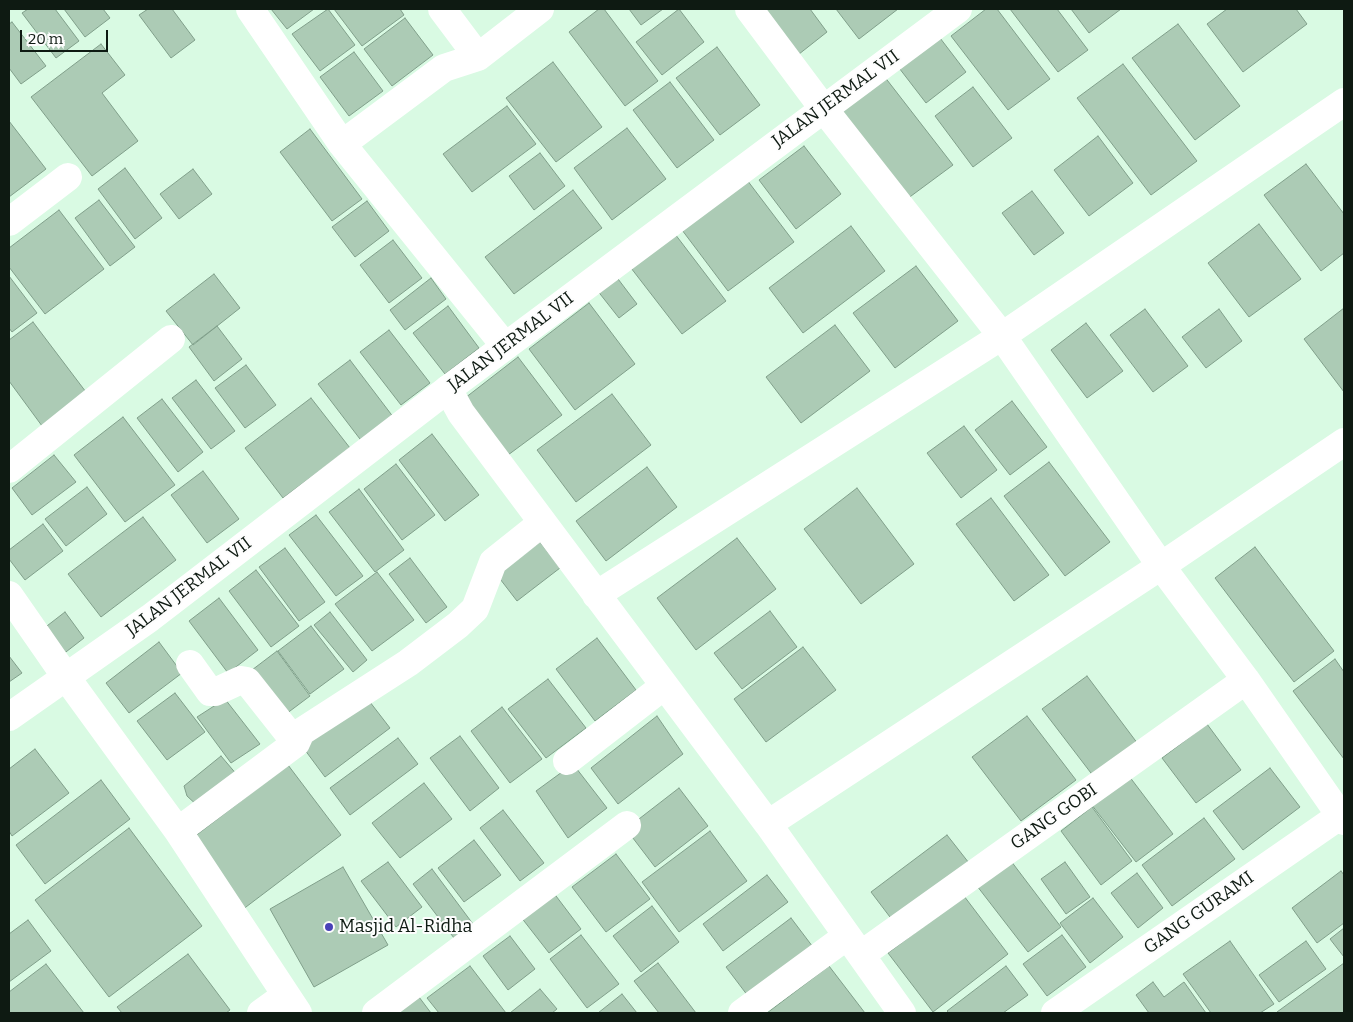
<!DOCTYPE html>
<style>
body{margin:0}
#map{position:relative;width:1353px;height:1022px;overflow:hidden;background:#d9fae3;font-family:Bitter,serif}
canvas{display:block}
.frame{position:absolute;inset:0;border:10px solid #0e1a12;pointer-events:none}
.scale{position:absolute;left:20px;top:30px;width:88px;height:22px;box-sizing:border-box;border:2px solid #0e1a12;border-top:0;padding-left:6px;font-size:15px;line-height:18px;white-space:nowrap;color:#0e1a12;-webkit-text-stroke:4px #fdfdfd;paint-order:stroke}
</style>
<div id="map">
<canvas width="1353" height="1022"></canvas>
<div class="frame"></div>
<div class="scale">20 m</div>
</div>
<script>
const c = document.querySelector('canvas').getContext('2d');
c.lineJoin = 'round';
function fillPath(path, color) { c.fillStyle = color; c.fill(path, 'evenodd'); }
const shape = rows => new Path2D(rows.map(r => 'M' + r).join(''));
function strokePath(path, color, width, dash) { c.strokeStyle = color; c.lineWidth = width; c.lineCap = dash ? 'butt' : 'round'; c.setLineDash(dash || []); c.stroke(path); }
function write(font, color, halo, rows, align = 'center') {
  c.font = font + ' Bitter,serif'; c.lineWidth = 4; c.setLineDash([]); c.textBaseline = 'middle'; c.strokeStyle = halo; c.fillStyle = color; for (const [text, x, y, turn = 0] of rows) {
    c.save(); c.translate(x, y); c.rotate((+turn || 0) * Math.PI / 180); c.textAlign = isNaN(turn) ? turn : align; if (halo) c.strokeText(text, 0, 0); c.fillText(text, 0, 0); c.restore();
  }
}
const building = shape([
 [28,9,55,9,79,41,56,58,22,13,28,9],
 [64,9,103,9,110,18,85,37,64,9],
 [148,9,172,9,195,40,171,58,139,15,148,9],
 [271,9,314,9,287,29,271,9],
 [328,9,355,45,320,71,292,34,328,9],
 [334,9,400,9,404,15,362,46,334,9],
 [599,9,604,9,658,81,625,106,569,32,599,9],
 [629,9,663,9,641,25,629,9],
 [679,9,704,42,662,75,636,42,679,9],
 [763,9,810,9,827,32,794,58,763,9],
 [836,9,898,9,859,39,836,9],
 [986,9,997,9,1050,79,1008,110,951,36,986,9],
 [1010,9,1057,9,1088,50,1058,72,1010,9],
 [1071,9,1121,9,1089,33,1071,9],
 [1227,9,1296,9,1307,24,1243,72,1207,24,1227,9],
 [405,18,433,55,392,86,364,49,405,18],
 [12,22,46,66,21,84,9,68,9,24,12,22],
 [1178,24,1240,106,1195,140,1132,58,1178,24],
 [937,34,966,72,926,103,896,64,937,34],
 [101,44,125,75,102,93,138,141,92,176,31,97,101,44],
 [717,47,760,105,720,135,676,78,717,47],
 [354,52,383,91,349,116,320,77,354,52],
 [553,62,602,127,556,162,506,98,553,62],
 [1123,64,1197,161,1151,195,1077,98,1123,64],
 [884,76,953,165,907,199,839,110,884,76],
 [670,82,714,140,677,168,633,110,670,82],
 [973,87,1012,138,973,167,935,116,973,87],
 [507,106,536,144,472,192,443,154,507,106],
 [9,121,46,169,9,197,9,121],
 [627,128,666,179,612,220,574,168,627,128],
 [310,129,362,199,332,221,280,152,310,129],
 [1098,136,1133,183,1089,216,1054,170,1098,136],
 [804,146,841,194,796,229,759,180,804,146],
 [540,153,565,186,534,210,509,176,540,153],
 [1306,164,1344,214,1344,253,1321,271,1264,195,1306,164],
 [125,168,162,218,135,239,98,189,125,168],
 [193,169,212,194,179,219,160,194,193,169],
 [744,176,794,242,728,291,679,226,744,176],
 [573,190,602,228,514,294,485,257,573,190],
 [1032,191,1064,233,1034,255,1002,213,1032,191],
 [99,200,135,247,110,266,75,218,99,200],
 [367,201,389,231,355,257,332,227,367,201],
 [59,210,104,269,45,314,9,267,9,248,59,210],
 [1259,224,1301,279,1249,317,1208,263,1259,224],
 [851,226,885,271,803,333,769,288,851,226],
 [675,234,726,301,682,334,631,268,675,234],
 [393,240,422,278,389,303,360,265,393,240],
 [916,266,958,321,895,368,853,313,916,266],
 [612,271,637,304,619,318,593,285,612,271],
 [214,274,240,308,193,345,166,311,214,274],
 [9,276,37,313,12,332,9,328,9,276],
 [431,278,446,299,405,330,390,310,431,278],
 [589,303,635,364,575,410,529,349,589,303],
 [448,306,479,348,445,374,413,333,448,306],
 [1344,308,1344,392,1304,339,1344,308],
 [1145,309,1188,366,1153,392,1110,335,1145,309],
 [1219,309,1242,341,1206,368,1182,337,1219,309],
 [33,322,89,396,45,430,9,381,9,340,33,322],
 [1086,323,1123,371,1087,398,1051,350,1086,323],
 [835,325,870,371,801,423,766,377,835,325],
 [217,326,242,359,214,381,189,347,217,326],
 [389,330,430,383,401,405,360,352,389,330],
 [518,357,562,415,508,455,465,398,518,357],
 [350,360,394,418,363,443,318,384,350,360],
 [246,365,276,405,245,428,215,388,246,365],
 [196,380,235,431,211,449,172,398,196,380],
 [612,394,651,445,576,502,537,450,612,394],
 [311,398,350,448,283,498,245,448,311,398],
 [162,399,203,452,178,472,137,418,162,399],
 [1012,401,1047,447,1010,475,975,430,1012,401],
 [123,417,175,485,125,522,74,455,123,417],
 [964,426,997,470,961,498,927,453,964,426],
 [432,434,479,495,445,521,399,460,432,434],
 [54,455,76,482,32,515,12,488,54,455],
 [1049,462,1110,542,1065,576,1004,496,1049,462],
 [396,464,435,515,402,540,364,489,396,464],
 [647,467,677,507,606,561,576,521,647,467],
 [203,471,239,519,207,543,171,495,203,471],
 [87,487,107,514,66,546,45,519,87,487],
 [857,488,914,564,861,604,804,529,857,488],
 [359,489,404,550,375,572,329,512,359,489],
 [991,498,1049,575,1014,601,956,524,991,498],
 [316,515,363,576,336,596,289,535,316,515],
 [143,517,176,560,101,617,68,574,143,517],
 [43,524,63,551,25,580,9,559,9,550,43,524],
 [737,538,776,589,696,650,657,598,737,538],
 [540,542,560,568,517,601,497,575,540,542],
 [1255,547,1334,651,1294,682,1215,578,1255,547],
 [285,548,325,602,299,621,259,567,285,548],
 [410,558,447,607,426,623,389,574,410,558],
 [256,570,299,626,271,647,229,591,256,570],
 [377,572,414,620,372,651,335,604,377,572],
 [219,598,258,650,228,673,189,621,219,598],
 [770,611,797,647,742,689,714,653,770,611],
 [65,612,84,638,62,655,43,629,65,612],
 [330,612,367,660,353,672,314,625,330,612],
 [311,626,344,669,310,694,278,651,311,626],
 [597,638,636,690,595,721,556,669,597,638],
 [159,642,182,673,129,713,106,683,159,642],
 [803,647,836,690,766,742,734,699,803,647],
 [277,651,310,696,282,717,248,673,277,651],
 [9,656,22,673,9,682,9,656],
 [1335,659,1344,672,1344,759,1293,691,1335,659],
 [1087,676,1138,744,1094,777,1042,709,1087,676],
 [548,679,586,728,546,758,508,709,548,679],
 [175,693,205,732,167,760,137,721,175,693],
 [363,693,390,728,325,777,299,742,363,693],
 [225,699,260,744,231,763,197,717,225,699],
 [502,707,542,759,510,783,471,731,502,707],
 [657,716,683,754,618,804,591,768,657,716],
 [1027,716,1076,780,1021,821,972,757,1027,716],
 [1207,724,1241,770,1196,803,1162,758,1207,724],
 [460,736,499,788,470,811,430,758,460,736],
 [398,738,418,764,350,815,330,788,398,738],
 [35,749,69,793,12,836,9,831,9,769,35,749],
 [221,756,238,776,200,808,187,796,184,786,221,756],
 [573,764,607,808,568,838,536,791,573,764],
 [288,765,341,835,242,910,190,840,288,765],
 [1270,768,1300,807,1243,850,1213,811,1270,768],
 [1129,776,1173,834,1136,862,1091,804,1129,776],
 [101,780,130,819,45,884,16,845,101,780],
 [424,783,452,819,400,858,372,823,424,783],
 [679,788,708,826,655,867,626,829,679,788],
 [1092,807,1132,861,1101,885,1061,831,1092,807],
 [503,810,544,863,520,881,480,828,503,810],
 [1204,818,1235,859,1172,906,1142,865,1204,818],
 [129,828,202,926,109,997,35,900,129,828],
 [710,831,747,881,679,932,642,882,710,831],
 [947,835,969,863,893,921,871,892,947,835],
 [474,840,501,875,464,902,438,868,474,840],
 [616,854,650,899,606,932,572,887,616,854],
 [1011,861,1061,927,1028,952,977,886,1011,861],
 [388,862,422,907,396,927,361,881,388,862],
 [1065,862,1090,897,1066,914,1041,879,1065,862],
 [343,867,388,945,314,987,270,909,343,867],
 [432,869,473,924,454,938,413,884,432,869],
 [1341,871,1344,875,1344,923,1317,943,1292,908,1341,871],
 [1137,873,1163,908,1138,928,1111,893,1137,873],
 [767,875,788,902,723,951,703,924,767,875],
 [550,888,581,929,549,953,517,912,550,888],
 [964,896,1008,954,933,1012,888,953,964,896],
 [1093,898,1123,937,1090,963,1060,923,1093,898],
 [652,906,679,942,641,972,613,936,652,906],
 [791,918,816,951,751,1000,726,967,791,918],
 [28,920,51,951,9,982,9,934,28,920],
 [1344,928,1344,957,1330,939,1344,928],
 [581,935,619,984,587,1008,550,959,581,935],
 [1062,935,1086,967,1047,996,1023,964,1062,935],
 [510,936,535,969,508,990,483,956,510,936],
 [1230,941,1274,1004,1260,1013,1211,1013,1183,974,1230,941],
 [1306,941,1326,969,1279,1002,1259,975,1306,941],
 [188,954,230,1010,226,1013,122,1013,117,1007,188,954],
 [658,963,696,1013,659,1013,634,981,658,963],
 [1344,963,1344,1013,1278,1013,1277,1012,1344,963],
 [46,964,84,1013,9,1013,9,992,46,964],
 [470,966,506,1013,439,1013,427,998,470,966],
 [829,966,865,1013,767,1013,829,966],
 [1006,966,1028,995,1003,1013,949,1013,947,1011,1006,966],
 [1153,982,1164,997,1184,982,1206,1013,1149,1013,1136,995,1153,982],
 [540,989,557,1009,552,1013,510,1013,540,989],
 [416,993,431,1013,389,1013,416,993],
 [622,994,637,1013,598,1013,622,994]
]);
fillPath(building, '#accbb5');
strokePath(building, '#809f8a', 1);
strokePath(shape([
 [250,9,342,144,505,346],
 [442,9,478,57],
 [749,9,823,108,1002,336,1161,566,1246,680,1344,821],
 [342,144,444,68,478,57,540,9],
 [9,222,68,177],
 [448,389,461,413,768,824,902,1013],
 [9,469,171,339],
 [596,595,1002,336,1344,102],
 [190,664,210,692,215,692,241,680,247,681,296,743,301,732,408,663,458,625,475,609,493,562,542,523],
 [9,717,66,677,178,831,298,1013],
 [567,761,664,686],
 [768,824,1161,566,1344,442],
 [178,831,296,743],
 [862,954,1246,680],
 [261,1013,286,995],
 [376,1013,627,825],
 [742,1013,847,936],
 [1055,1013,1344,813]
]), '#fff', 28);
strokePath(shape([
 [9,595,66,677,150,618,448,389,958,9]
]), '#fff', 28);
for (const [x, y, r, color] of [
 [329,927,5,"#4941b7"]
]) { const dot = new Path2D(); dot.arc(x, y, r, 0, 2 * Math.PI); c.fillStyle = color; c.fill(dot); strokePath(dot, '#fdfdfd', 2); }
write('18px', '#0e1a12', '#fdfdfd', [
 ["JALAN JERMAL VII",836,99,-36],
 ["JALAN JERMAL VII",511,342,-37],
 ["JALAN JERMAL VII",189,587,-37],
 ["GANG GOBI",1054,817,-35],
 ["GANG GURAMI",1199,913,-35]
]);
write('18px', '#0e1a12', '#fdfdfd', [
 ["Masjid Al-Ridha",339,927]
], 'left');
</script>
